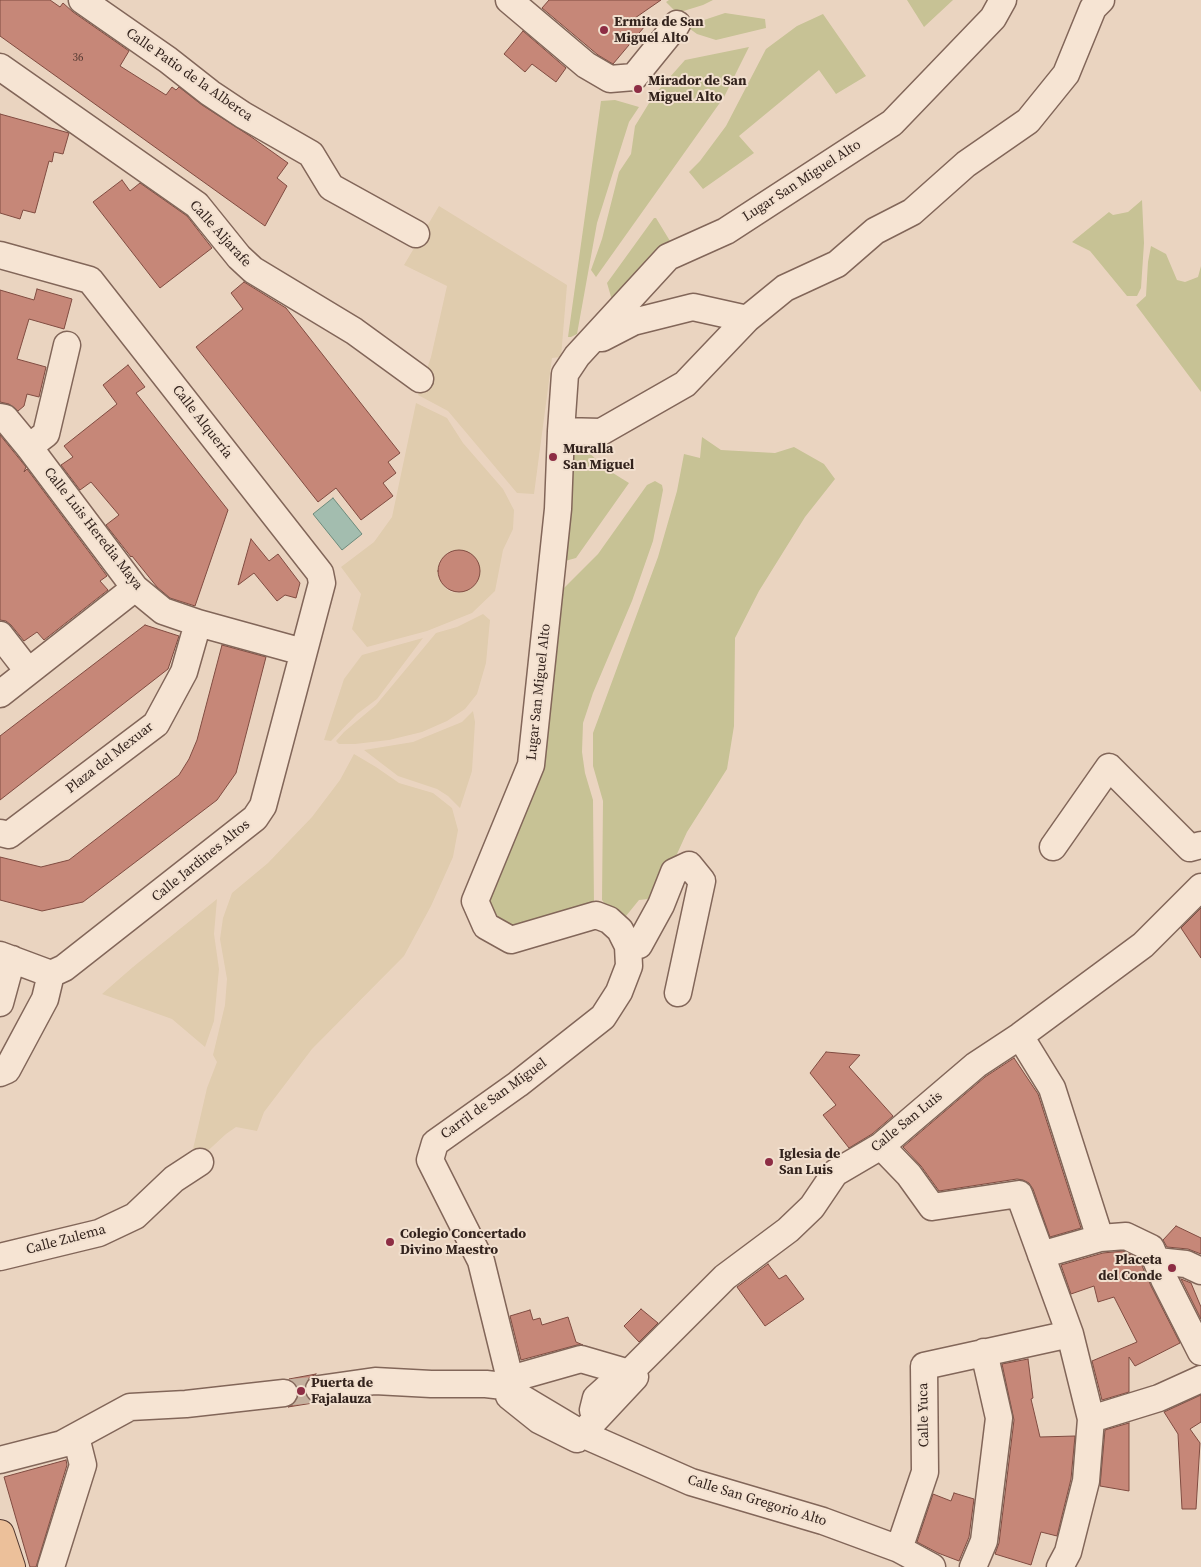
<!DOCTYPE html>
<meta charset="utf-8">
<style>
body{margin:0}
canvas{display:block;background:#ead4c0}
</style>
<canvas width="1201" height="1567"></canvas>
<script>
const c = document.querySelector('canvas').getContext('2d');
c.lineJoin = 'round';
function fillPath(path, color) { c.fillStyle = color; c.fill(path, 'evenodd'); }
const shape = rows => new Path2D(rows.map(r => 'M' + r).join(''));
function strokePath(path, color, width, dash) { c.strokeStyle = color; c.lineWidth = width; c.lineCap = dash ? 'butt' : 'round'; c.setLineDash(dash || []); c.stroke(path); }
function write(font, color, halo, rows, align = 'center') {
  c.font = font + ' "Source Serif 4",serif'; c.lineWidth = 4; c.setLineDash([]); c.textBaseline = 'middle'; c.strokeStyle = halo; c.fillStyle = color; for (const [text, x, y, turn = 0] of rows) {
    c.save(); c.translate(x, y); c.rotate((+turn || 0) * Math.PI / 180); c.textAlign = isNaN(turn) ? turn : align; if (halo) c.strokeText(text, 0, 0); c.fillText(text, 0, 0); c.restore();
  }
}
fillPath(shape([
 [439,206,567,285,561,357,552,358,534,494,517,493,448,411,418,395,431,357,447,286,404,265],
 [416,403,447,418,463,443,503,489,514,510,513,529,503,550,495,591,472,613,427,631,367,647,352,629,361,594,341,567,374,542,392,517],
 [455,550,462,550,474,556,480,568,477,583,472,588,459,593,451,592,445,588,438,576,439,562,448,552],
 [483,614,490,620,486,663,477,694,465,709,447,721,422,732,389,740,355,744,339,744,336,741,344,732,376,705,436,633,457,627],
 [423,638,377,699,357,714,331,741,324,740,344,679,362,655],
 [473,711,475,722,472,771,460,808,448,796,437,789,398,776,364,750,413,742,462,722],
 [354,754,376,767,399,783,433,793,452,808,458,830,453,857,431,906,404,956,312,1049,264,1112,257,1131,236,1127,226,1134,200,1158,193,1149,207,1088,217,1062,213,1055,225,1005,227,979,220,939,223,918,232,893,268,863,312,817,340,780],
 [217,899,214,934,219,969,214,1021,205,1047,172,1019,102,994,133,967]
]), '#e0ccae');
fillPath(shape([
 [669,0,713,0,703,5,677,13,666,2],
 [907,0,953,0,924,27],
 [725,13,765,19,766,28,716,40,697,34,686,26],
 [823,14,866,76,836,94,819,70,739,136,754,153,703,189,689,172,700,161,726,126,766,49,797,26],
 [749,47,724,97,596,277,591,270,602,239,619,172,631,154,635,126,654,95,685,60],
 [615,100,639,107,629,122,597,223,577,334,571,337,568,337,601,101],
 [1142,200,1144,243,1141,288,1137,296,1127,296,1090,251,1072,242,1109,212,1113,215,1128,212],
 [654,218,656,218,670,241,672,246,614,307,607,283],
 [1151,246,1166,254,1177,280,1185,282,1198,277,1201,266,1201,392,1136,305,1146,296,1148,262],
 [702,437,721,450,775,453,794,447,824,464,835,479,805,517,759,591,735,638,734,726,727,769,687,832,657,898,639,900,626,916,613,914,602,900,603,801,593,766,593,733,658,557,677,491,684,454,700,458],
 [566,443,578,443,608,470,629,483,576,558,565,561],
 [655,481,662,485,663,490,653,541,632,601,593,693,583,723,582,752,585,773,593,800,594,906,512,929,487,910,559,593,598,554,647,485]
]), '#c7c295');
const water = shape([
 [333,498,362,534,342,550,313,514,333,498]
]);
fillPath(water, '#a3bdaf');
strokePath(water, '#6b8a7b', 1);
const building = shape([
 [0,0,50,0,60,7,63,3,73,12,129,51,120,66,166,95,172,87,176,90,179,87,202,105,250,136,288,163,277,178,287,186,265,226,0,36,0,0],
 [549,0,661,0,635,18,645,26,613,64,598,55,542,8,549,0],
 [523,31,566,68,556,82,532,64,525,72,504,54,523,31],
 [0,114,69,133,63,154,54,152,52,162,49,161,35,213,23,210,20,219,0,213,0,114],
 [122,180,130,191,140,183,187,216,212,248,160,288,93,202,122,180],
 [244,282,286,308,400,453,388,462,396,473,383,483,393,496,361,520,336,488,318,502,196,347,243,309,231,293,244,282],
 [37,289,72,299,64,329,29,319,17,359,46,367,39,397,27,394,24,406,18,411,9,404,0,402,0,290,34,300,37,289],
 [128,365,145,387,136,393,228,510,195,606,170,598,157,587,132,556,131,557,106,525,119,515,91,482,80,490,61,465,73,457,64,446,117,404,103,385,128,365],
 [0,435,26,467,24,472,27,469,107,576,100,581,108,590,44,640,37,632,24,641,11,625,6,621,0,620,0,435],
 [251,539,269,561,278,554,300,583,296,598,285,595,277,601,254,573,238,585,251,539],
 '438 571a21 21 0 1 1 42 0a21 21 0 1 1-42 0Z',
 [145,625,179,636,168,669,0,800,0,736,145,625],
 [222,645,266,657,236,773,217,800,83,902,42,911,0,900,0,857,41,867,69,860,179,775,189,759,197,740,222,645],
 [1201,908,1201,958,1181,928,1201,908],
 [826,1052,860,1055,849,1067,893,1116,872,1134,849,1148,823,1115,836,1105,810,1073,826,1052],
 [1014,1058,1038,1094,1081,1228,1050,1237,1033,1189,1029,1183,1023,1180,1017,1179,939,1191,921,1166,903,1147,985,1077,1014,1058],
 [1176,1226,1201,1238,1201,1254,1188,1249,1167,1247,1163,1240,1176,1226],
 [1123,1251,1139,1259,1151,1286,1180,1343,1135,1366,1129,1357,1129,1392,1102,1400,1092,1361,1137,1342,1114,1297,1098,1302,1094,1286,1071,1294,1061,1265,1103,1253,1123,1251],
 [768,1264,779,1279,786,1275,804,1299,765,1326,737,1287,768,1264],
 [1181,1279,1191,1283,1201,1307,1201,1319,1181,1279],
 [641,1309,658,1323,639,1342,624,1326,641,1309],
 [530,1310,533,1320,540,1318,542,1325,568,1317,576,1342,583,1345,577,1345,521,1360,510,1316,530,1310],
 [1028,1359,1033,1398,1031,1399,1040,1437,1075,1436,1071,1479,1057,1536,1041,1532,1031,1565,995,1554,999,1543,1014,1420,1002,1364,1028,1359],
 [316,1374,309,1378,305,1383,304,1391,307,1398,313,1403,288,1407,293,1405,297,1399,299,1392,296,1384,289,1379,316,1374],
 [1201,1395,1201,1422,1190,1429,1200,1443,1196,1509,1182,1509,1178,1434,1164,1412,1201,1395],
 [1129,1423,1129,1491,1100,1486,1105,1430,1129,1423],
 [66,1460,67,1465,36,1567,30,1567,4,1477,66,1460],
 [954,1493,974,1499,969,1537,959,1561,938,1553,917,1542,933,1494,951,1501,954,1493]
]);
fillPath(building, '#c68778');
strokePath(building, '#804c41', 1);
strokePath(shape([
 [284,1393,319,1389]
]), '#c5b19f', 26, [26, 13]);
const minor = shape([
 [82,0,168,60,210,93,243,115,311,154,331,187,416,234],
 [509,0,586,65,610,79,634,77,677,24],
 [0,67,197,205,239,257,253,270,354,331,420,379],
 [0,255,90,280,320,573,322,583,263,806,255,818,64,968,51,974,0,955],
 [602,338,633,322,693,307,747,319],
 [0,417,5,418,29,447,135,588,163,611,198,623,303,652],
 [561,431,601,432,685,384,747,319,785,288,837,264,875,231,912,212,966,164,1028,121,1066,74,1093,8,1101,0],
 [29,447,46,434,67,345],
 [0,635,28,671],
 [0,694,135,588],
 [0,833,9,835,156,724,184,672,198,623],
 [1053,847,1109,767,1190,848,1201,845],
 [628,946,639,945,661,905,674,872,689,865,702,881,678,993],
 [0,1003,12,959],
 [1020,1036,1052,1088,1100,1238],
 [0,1073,7,1070,45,999,51,974],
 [881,1146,909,1175,932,1207,1019,1194,1070,1334,1091,1419,1086,1481,1068,1552,1060,1567],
 [1041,1255,1100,1238,1126,1236,1151,1248,1164,1279,1201,1352],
 [0,1257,99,1233,135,1216,174,1179,200,1162],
 [1157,1261,1186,1264,1201,1271],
 [581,1359,629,1373,635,1377,577,1439,539,1420,509,1396,512,1387,521,1376,581,1359],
 [319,1389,375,1381,431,1384,486,1384,512,1387],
 [593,1410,596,1398,617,1379,629,1373,725,1277,788,1230,812,1207,835,1173,881,1146,976,1065,1020,1036,1143,945,1201,887],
 [1091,1419,1159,1398,1201,1379],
 [0,1460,62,1444,130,1407,186,1404,284,1393],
 [899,1549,925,1472,924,1366,1070,1334],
 [51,1567,83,1465,76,1437],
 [932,1567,899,1549,823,1521,691,1482,582,1434,520,1397,512,1387,481,1261,430,1160,435,1143,518,1084,603,1017,619,992,629,966,628,946,620,930,609,920,596,915,511,940,486,926,475,901,531,765,558,509,561,431,565,374,577,356,668,257,726,231,892,123,993,18,1003,0],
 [973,1567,984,1541,999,1418,984,1352]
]);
const major = shape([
 [0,1534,11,1567]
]);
strokePath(minor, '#826659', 29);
strokePath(major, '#50362e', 30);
strokePath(minor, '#f6e4d3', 26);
strokePath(major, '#ecc09a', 28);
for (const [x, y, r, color] of [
 [604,30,5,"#8d2d44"],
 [638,89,5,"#8d2d44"],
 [553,457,5,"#8d2d44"],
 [769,1162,5,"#8d2d44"],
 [390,1242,5,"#8d2d44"],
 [1172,1268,5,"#8d2d44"],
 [301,1391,5,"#8d2d44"]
]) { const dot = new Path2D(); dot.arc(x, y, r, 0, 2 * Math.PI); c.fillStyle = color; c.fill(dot); strokePath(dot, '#f2e0cf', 2); }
write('11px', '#583c34', null, [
 ["36",78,58]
]);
write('bold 14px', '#33231d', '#f2e0cf', [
 ["Ermita de San",614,22],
 ["Miguel Alto",614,38],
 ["Mirador de San",648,81],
 ["Miguel Alto",648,97],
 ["Muralla",563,449],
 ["San Miguel",563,465],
 ["Iglesia de",779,1154],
 ["San Luis",779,1170],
 ["Colegio Concertado",400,1234],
 ["Divino Maestro",400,1250],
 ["Placeta",1162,1260,"right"],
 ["del Conde",1162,1276,"right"],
 ["Puerta de",311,1383],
 ["Fajalauza",311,1399]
], 'left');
write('14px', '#33231d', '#f2e0cf', [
 ["Calle Patio de la Alberca",189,75,35],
 ["Lugar San Miguel Alto",802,181,-33],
 ["Calle Aljarafe",220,234,48],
 ["Calle Alquería",202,422,52],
 ["Calle Luis Heredia Maya",93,529,52],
 ["Lugar San Miguel Alto",539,692,-84],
 ["Plaza del Mexuar",110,758,-38],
 ["Calle Jardines Altos",201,861,-39],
 ["Carril de San Miguel",494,1099,-36],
 ["Calle San Luis",907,1122,-39],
 ["Calle Zulema",66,1240,-15],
 ["Calle Yuca",924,1415,-91],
 ["Calle San Gregorio Alto",757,1501,17]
]);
</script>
